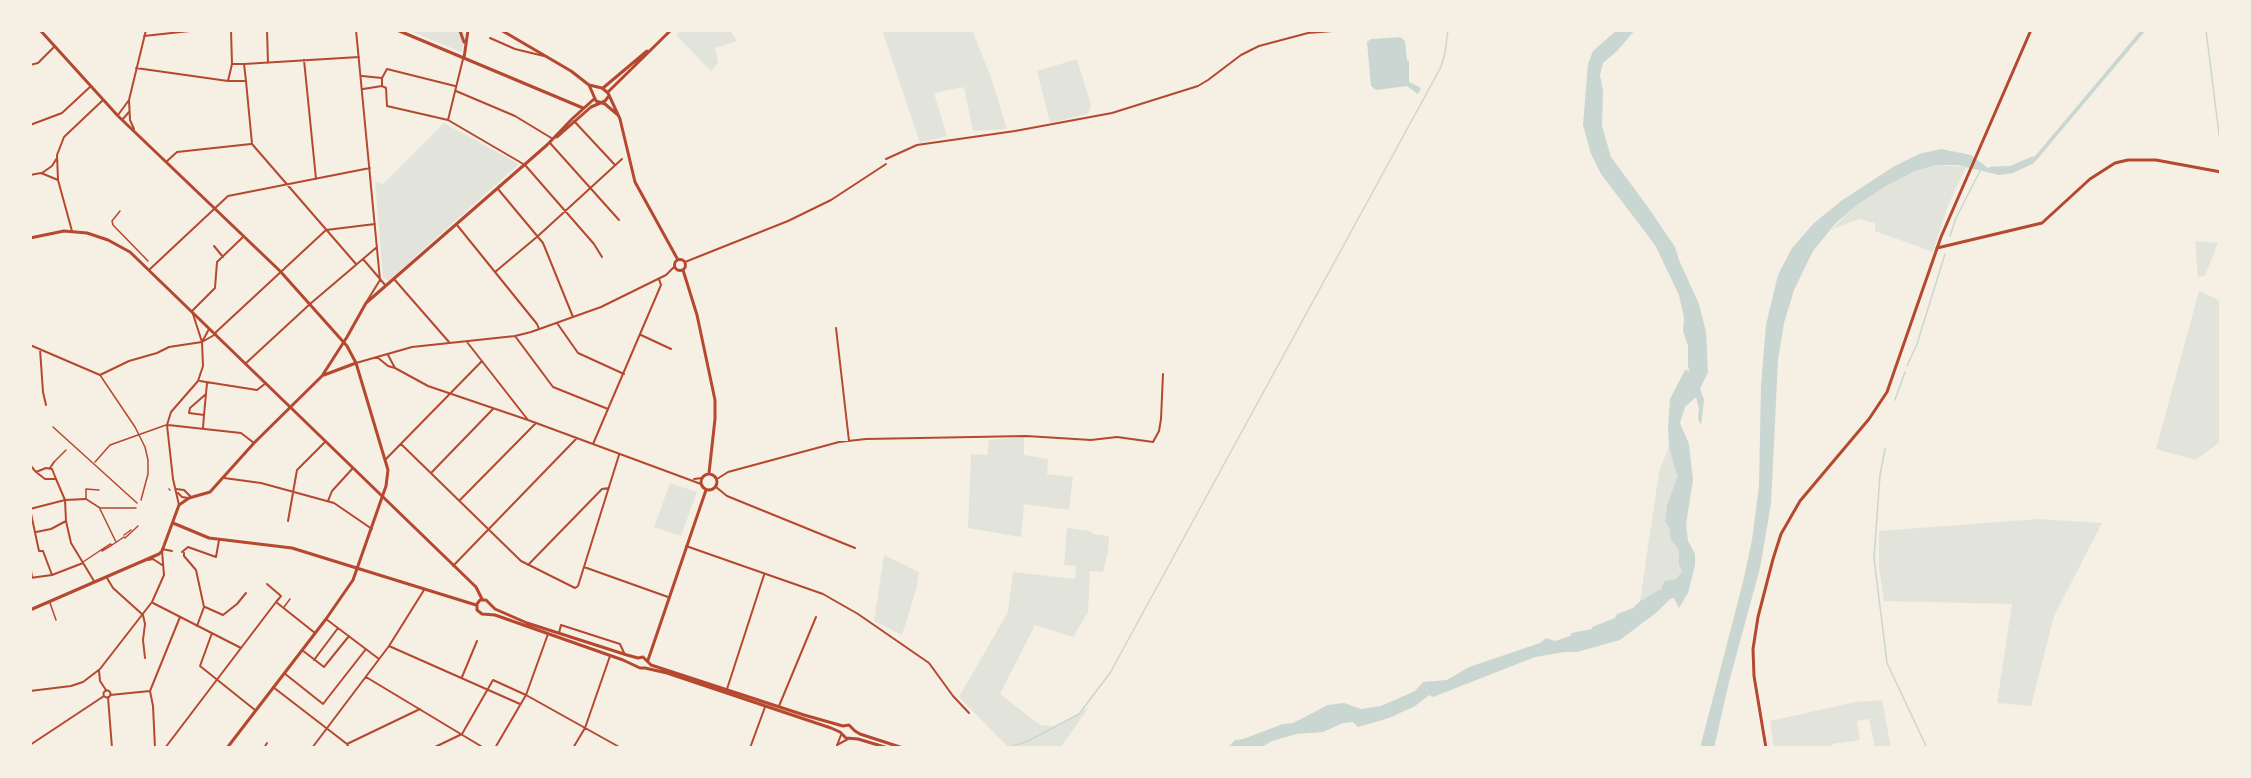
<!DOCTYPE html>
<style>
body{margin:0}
#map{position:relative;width:2251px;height:778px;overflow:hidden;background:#f6efe4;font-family:Helvetica,sans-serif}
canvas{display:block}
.frame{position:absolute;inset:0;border:32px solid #f6efe4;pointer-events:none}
</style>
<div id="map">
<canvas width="2251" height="778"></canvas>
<div class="frame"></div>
</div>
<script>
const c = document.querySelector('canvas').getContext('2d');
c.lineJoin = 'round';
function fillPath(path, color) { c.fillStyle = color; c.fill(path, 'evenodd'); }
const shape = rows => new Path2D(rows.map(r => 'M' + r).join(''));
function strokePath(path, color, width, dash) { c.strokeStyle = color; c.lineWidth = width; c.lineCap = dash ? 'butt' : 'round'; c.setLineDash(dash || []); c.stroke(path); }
fillPath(shape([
 [408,30,464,30,465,41,461,52],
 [682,30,730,30,737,41,715,48,718,63,711,71,676,35],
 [882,30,972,30,992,80,1007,129,973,131,964,87,934,93,947,136,920,143],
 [1077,59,1091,105,1090,109,1087,114,1050,123,1037,71],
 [444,123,519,164,388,281,383,277,375,181,383,184],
 [1936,165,1966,167,1947,208,1933,252,1875,231,1875,223,1859,219,1831,230,1857,205,1886,186,1915,171],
 [2195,241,2218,243,2205,276,2198,277],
 [2199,291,2221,301,2221,441,2196,460,2156,449],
 [1024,437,1024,455,1048,459,1047,474,1073,477,1069,510,1024,504,1021,537,968,528,971,454,987,455,989,440],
 [1669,446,1676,473,1679,475,1667,505,1665,521,1669,527,1671,540,1680,550,1679,565,1682,571,1676,579,1664,581,1661,589,1640,601,1659,472],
 [670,483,697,492,681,536,654,527],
 [2038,519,2102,523,2054,616,2031,706,1997,703,2012,604,1884,601,1879,567,1879,531],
 [1067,528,1090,531,1093,534,1109,536,1108,551,1103,572,1090,571,1088,612,1073,637,1035,625,1000,694,1040,725,1057,727,1090,706,1060,748,1009,748,959,697,1008,612,1013,572,1075,579,1076,566,1064,565],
 [884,555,919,572,916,590,902,635,874,621],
 [1882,700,1891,748,1875,748,1869,719,1857,721,1860,740,1832,744,1832,748,1774,748,1770,721,1855,702]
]), '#e2e4dc');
fillPath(shape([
 [1617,30,1635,30,1617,51,1603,63,1600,75,1603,91,1602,126,1611,157,1650,210,1675,247,1679,260,1699,304,1706,332,1708,372,1700,389,1704,400,1701,425,1698,419,1699,409,1696,397,1685,407,1680,423,1689,444,1693,480,1686,524,1688,541,1695,554,1695,565,1688,593,1679,608,1674,598,1670,599,1657,612,1620,640,1577,652,1564,652,1535,657,1433,697,1429,695,1415,706,1389,718,1358,727,1353,722,1343,723,1323,732,1296,734,1272,741,1260,748,1227,748,1235,740,1243,739,1283,724,1293,723,1328,705,1344,703,1361,709,1381,706,1415,691,1423,682,1447,680,1469,667,1540,643,1546,638,1555,641,1570,636,1572,633,1592,629,1592,627,1615,618,1617,614,1633,608,1640,601,1661,589,1664,581,1676,579,1682,571,1679,565,1679,550,1671,540,1669,527,1665,521,1667,505,1678,475,1676,473,1669,446,1668,430,1670,399,1685,370,1690,371,1688,367,1688,346,1683,331,1684,318,1679,295,1655,245,1601,174,1591,154,1583,125,1588,64,1593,51],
 [2141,30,2146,30,2034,163,2013,173,1999,175,1957,165,1936,165,1915,171,1886,186,1857,205,1835,224,1813,251,1794,290,1784,323,1778,360,1771,504,1760,568,1729,682,1714,748,1700,748,1743,582,1752,540,1759,486,1761,386,1766,325,1778,275,1792,248,1814,223,1841,201,1893,167,1919,154,1941,149,1971,155,1988,168,1998,170,2027,163,2036,155],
 [1400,37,1405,41,1407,61,1409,61,1409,82,1421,88,1418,94,1407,86,1376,90,1371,86,1367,42,1371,39]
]), '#c9d6d2');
strokePath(shape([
 [2206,30,2221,150],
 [1950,236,1956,218,1980,171],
 [1907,366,1917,344,1945,254],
 [1895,400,1905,372],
 [1885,449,1880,475,1874,558,1887,663,1927,748],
 [1013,746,1028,741,1079,714,1110,673,1441,67,1445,53,1448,30]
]), '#c9d6d2', 1.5);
strokePath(shape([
 [1991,169,2011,168,2032,159]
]), '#c9d6d2', 4.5);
strokePath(shape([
 [120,211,112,221,113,225,148,261],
 [100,375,135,427,145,447,148,460,148,474,141,500],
 [53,427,137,503],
 [54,462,66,450],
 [95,462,110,445,166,425],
 [169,489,170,490],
 [99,490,86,489,86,499,100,508,136,508],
 [100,509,116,542],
 [124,535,131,530],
 [102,551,112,545],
 [83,562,110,544,112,545,124,537,125,538,138,526],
 [50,603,56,620],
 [284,607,290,599]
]), '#b5482f', 1.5);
strokePath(shape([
 [231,30,232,64,228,81,246,81,244,64,232,64],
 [267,30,268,63],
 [356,30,380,280],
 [144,36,199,30],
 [490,38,515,49,544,56],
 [304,60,316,179],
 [244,64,359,57],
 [30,65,38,63,55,46],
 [136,68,228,81],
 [362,76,382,78,382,86,363,89],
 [382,78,387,69,455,86],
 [246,81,252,144,356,264],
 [382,86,386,88,387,106,448,120,525,165,594,244,602,257],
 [456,91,515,116,553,139],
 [118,115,129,100],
 [122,120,129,112],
 [448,120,463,59],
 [574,121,615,165],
 [30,125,62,113,91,86],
 [134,129,130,120,129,100,146,30],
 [550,143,619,220],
 [886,159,917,145,1015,131,1112,113,1198,86,1208,80,1241,55,1259,46,1308,33,1345,30],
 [166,162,177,152,251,144],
 [42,173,52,166,57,158],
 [30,175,41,173,58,180],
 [498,189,543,243,573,317],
 [457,225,537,324,539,329],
 [72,231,58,180,57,155,64,137,103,100],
 [214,246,223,257],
 [363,259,386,286],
 [685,262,788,221,831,200,886,164],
 [149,270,228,196,370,168],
 [495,272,538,236,622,159],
 [394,279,449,342],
 [367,301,380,280],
 [557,323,578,353,624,374],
 [836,328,849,441],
 [215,333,326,230,375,224],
 [641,335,671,349],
 [515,336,553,387,608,409],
 [202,342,209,329],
 [467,342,528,420],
 [30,345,100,375,129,361,157,353,169,347,202,342,216,334],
 [40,349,43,392,46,405],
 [388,355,395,368],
 [377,357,388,366,395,368,428,386,528,420,701,484],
 [356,363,412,347,515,336,531,332,601,307,666,275,675,266],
 [245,364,310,304,377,247],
 [200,381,257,390,266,383],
 [206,394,190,408,189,413,204,415,207,383],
 [168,425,241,433,254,443],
 [203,428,204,415],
 [401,444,521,561,575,588,578,586,619,455],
 [593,444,658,292,661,285,659,279],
 [385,460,482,361],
 [30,465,36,472],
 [46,468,52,469,56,479,45,479,36,472,46,468],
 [50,468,54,462],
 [431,473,493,409],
 [224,478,261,483,334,503,372,529],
 [56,479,65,500,66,521,71,543,94,581],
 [694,479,702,478],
 [717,479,728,472,839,442,866,439,1026,436,1091,440,1117,437,1153,442,1159,431,1161,419,1163,374],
 [716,487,727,496,855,548],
 [176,489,184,490,191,497],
 [178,493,182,497,188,498],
 [460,500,536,423],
 [328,501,332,491,353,468],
 [179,505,173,479,167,425,171,412,198,381,203,366,202,342,192,311,215,288,217,262,243,237],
 [30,509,39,551,43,551,52,575],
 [30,509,65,500,86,499],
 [288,521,297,470,325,442],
 [36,532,51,529,66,521],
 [686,546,823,594,858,614,929,663,953,696,969,713],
 [162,549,172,551],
 [182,552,188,547,216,557,219,540],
 [184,553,184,556,196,570,204,607,197,626],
 [148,560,153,559,162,565],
 [30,565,32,577],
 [528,565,602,489,609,488],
 [453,566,576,439],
 [584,567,668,597],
 [30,578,52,575,83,563],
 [107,578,113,588,143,615,145,624,143,640,145,658],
 [267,584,281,596,276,602],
 [153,603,241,648],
 [205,607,223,615,237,604,246,593],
 [326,619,379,659],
 [212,633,200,666,255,710],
 [559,633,561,625,620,644,625,655],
 [389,646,520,704],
 [302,650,324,667,349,636],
 [314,660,338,628],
 [99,671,100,681,106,690],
 [284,673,323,704,366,649],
 [366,677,484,748],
 [462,677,477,641],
 [273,687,347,744,349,748],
 [727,689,764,575],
 '103.5 694a3.5 3.5 0 1 1 7 0a3.5 3.5 0 1 1-7 0Z',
 [30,691,71,686,83,682,100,669,152,602,164,575,162,551],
 [150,691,180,617],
 [150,691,153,706,155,748],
 [110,695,150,691],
 [108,697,112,748],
 [779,706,816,617],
 [347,744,420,709],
 [30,745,104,696],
 [837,745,848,739],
 [165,748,276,602,315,633],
 [264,748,267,743],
 [312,748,389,646,424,590],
 [433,748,462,734,493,680,526,695,621,748],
 [495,748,526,695,548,634],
 [573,748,585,728,610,656],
 [750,748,765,707],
 [836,748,841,735]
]), '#b5482f', 2);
strokePath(shape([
 [40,30,118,116,280,271,347,346,356,363,388,470,386,486,353,580,326,619,227,748],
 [397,30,583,108],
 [501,30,571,71,589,85,596,101,605,104,618,115],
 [460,31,464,42],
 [464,58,468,30],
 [589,85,602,88,608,93,620,119,635,182,678,260],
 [603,88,647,51],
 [608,92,671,30],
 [557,137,591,107,605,101,608,97],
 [1937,248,2042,223,2090,179,2115,163,2128,160,2156,160,2221,172],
 '674.5 265a5.5 5.5 0 1 1 11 0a5.5 5.5 0 1 1-11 0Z',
 [683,270,697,315,715,400,715,419,709,473],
 [324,375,356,363],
 '701 482a8 8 0 1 1 16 0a8 8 0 1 1-16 0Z',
 [173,523,209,538,292,548,476,605],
 [30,610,159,554,162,551,179,505,189,498,210,492,254,443,322,376,347,337,366,303,547,145,572,119,594,99],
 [648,660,706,490]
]), '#b5482f', 3);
strokePath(shape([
 [30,238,64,231,87,233,108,240,130,252,476,587,482,599],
 [888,748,858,739,846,738,840,732,831,728,667,673,645,668,640,668,623,660,495,615,482,614,477,610,477,604,480,600,486,600,495,609,527,623,627,655,638,658,643,657,651,665,804,715,843,726,849,725,855,731,860,734,903,748],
 [1766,748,1754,676,1753,649,1758,617,1773,559,1781,534,1800,501,1869,419,1887,392,1941,237,2031,30]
]), '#b5482f', 3);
</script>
